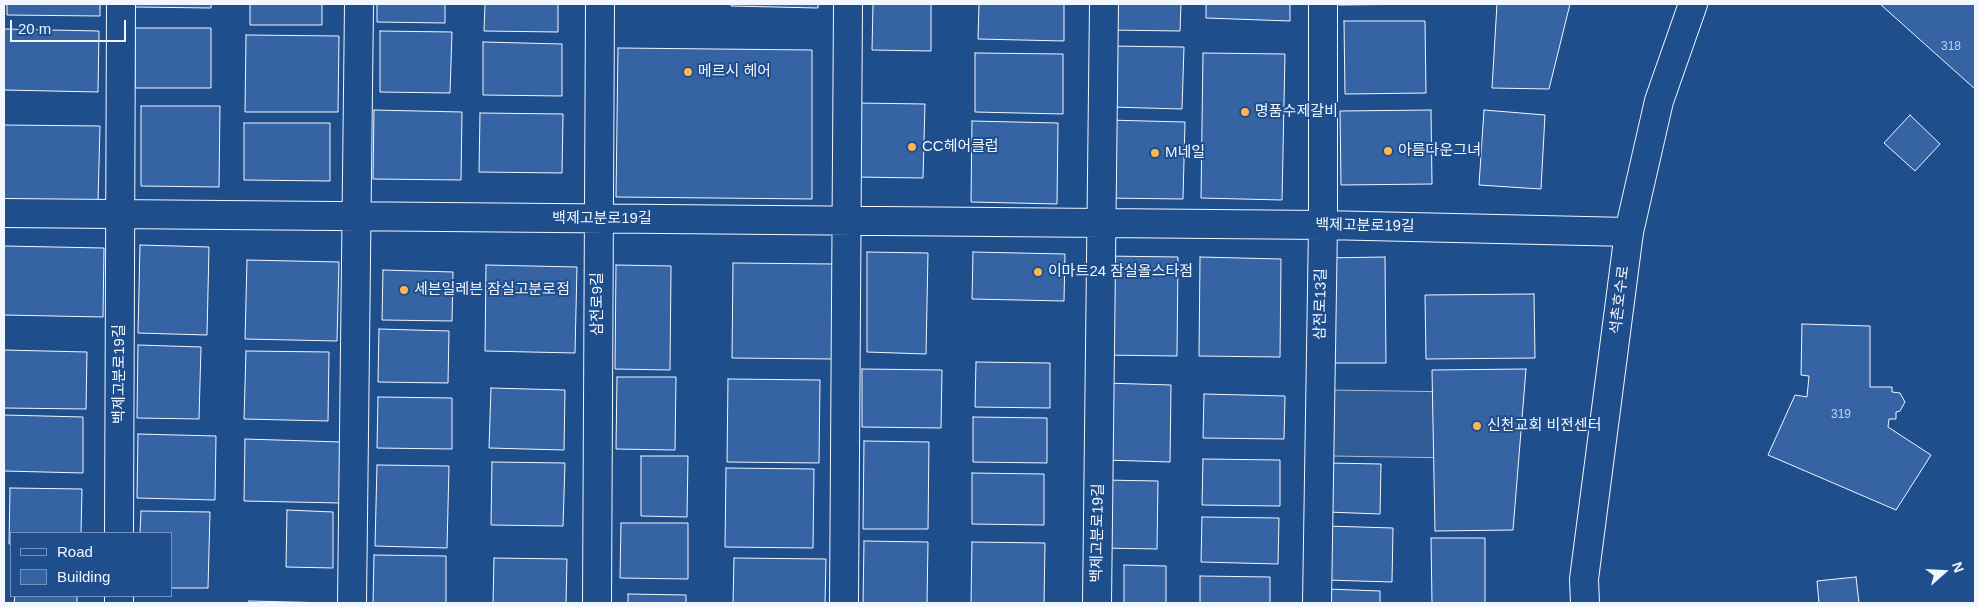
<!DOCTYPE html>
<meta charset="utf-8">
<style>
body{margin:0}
#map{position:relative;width:1979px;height:607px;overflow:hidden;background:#1f4e8c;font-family:Helvetica,sans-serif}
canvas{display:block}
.frame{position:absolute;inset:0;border:5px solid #f2f6ff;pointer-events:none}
.legend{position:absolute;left:10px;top:532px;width:162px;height:65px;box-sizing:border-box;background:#1f4e8c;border:1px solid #7391ba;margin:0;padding:6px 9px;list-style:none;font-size:15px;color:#f2f6ff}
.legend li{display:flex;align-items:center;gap:10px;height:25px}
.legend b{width:25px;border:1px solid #7391ba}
.north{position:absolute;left:1919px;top:547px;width:50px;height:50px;-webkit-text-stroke:4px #1f4e8c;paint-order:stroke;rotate:71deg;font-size:14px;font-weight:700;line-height:20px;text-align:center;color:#f2f6ff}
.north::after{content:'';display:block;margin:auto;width:18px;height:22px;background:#f2f6ff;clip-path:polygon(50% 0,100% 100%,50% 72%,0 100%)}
.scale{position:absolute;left:10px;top:20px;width:116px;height:22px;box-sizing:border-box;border:2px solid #f2f6ff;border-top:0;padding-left:6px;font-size:15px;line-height:18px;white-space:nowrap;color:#f2f6ff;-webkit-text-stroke:4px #1f4e8c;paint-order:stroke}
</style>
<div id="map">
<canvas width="1979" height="607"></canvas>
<div class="frame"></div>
<ul class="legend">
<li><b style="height:6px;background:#1f4e8c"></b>Road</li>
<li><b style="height:14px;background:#3563a3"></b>Building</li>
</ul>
<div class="north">N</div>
<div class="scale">20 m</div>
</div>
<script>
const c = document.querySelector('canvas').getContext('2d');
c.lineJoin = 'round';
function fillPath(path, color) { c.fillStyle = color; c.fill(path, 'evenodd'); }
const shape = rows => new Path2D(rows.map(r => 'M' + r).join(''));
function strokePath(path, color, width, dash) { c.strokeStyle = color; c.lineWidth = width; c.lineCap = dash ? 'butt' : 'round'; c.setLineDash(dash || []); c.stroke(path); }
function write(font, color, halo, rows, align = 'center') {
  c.font = font + ' Helvetica,"Noto Sans KR",sans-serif'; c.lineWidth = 4; c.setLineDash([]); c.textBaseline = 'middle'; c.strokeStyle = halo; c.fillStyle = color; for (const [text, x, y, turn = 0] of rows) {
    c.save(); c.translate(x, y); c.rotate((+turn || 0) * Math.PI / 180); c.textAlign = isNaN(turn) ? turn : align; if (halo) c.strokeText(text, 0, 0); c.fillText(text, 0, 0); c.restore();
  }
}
const built = shape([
 [1330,390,1523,393,1518,459,1331,456,1330,390]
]);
fillPath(built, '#305b95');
strokePath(built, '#a8bbd7', 1);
const building = shape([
 [7,4,100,4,100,16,7,15,7,4],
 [134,4,211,4,211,8,134,7,134,4],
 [250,4,322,4,322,25,250,25,250,4],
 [377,4,445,4,445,23,377,22,377,4],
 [485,4,558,4,558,32,484,31,485,4],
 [731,4,818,4,818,8,731,6,731,4],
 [873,4,931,4,931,51,872,50,873,4],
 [979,4,1064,4,1064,41,978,39,979,4],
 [1107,4,1181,4,1180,31,1107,30,1107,4],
 [1206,4,1290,4,1290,21,1206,18,1206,4],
 [1339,4,1430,4,1339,5,1339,4],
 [1497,4,1570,4,1549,89,1492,88,1497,4],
 [1880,4,1975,4,1975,89,1880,4],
 [1344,21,1425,21,1426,93,1345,94,1344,21],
 [135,28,211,28,211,88,135,88,135,28],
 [4,29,99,31,98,92,4,90,4,29],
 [380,31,452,32,450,93,380,92,380,31],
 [246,35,339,36,338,112,245,112,246,35],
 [483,42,562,44,562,96,483,95,483,42],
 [1111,46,1184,47,1182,109,1110,107,1111,46],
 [618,48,812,50,812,199,616,197,618,48],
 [975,53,1063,54,1063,114,975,112,975,53],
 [1203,53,1285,54,1282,200,1201,198,1203,53],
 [856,103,925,104,923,178,855,177,856,103],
 [141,106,220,106,219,187,141,186,141,106],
 [374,110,462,112,461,180,373,179,374,110],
 [1431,110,1432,184,1341,185,1340,111,1431,110],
 [1484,110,1545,115,1541,189,1479,185,1484,110],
 [480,113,563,114,562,173,479,172,480,113],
 [1910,115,1940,144,1915,171,1884,143,1910,115],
 [1106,120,1185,122,1183,199,1105,198,1106,120],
 [972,121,1058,123,1057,204,971,202,972,121],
 [244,123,330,123,330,181,244,180,244,123],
 [4,125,100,126,98,201,4,200,4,125],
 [140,245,209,247,207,335,138,333,140,245],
 [4,246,104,248,103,317,4,315,4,246],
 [867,252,928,253,926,354,867,352,867,252],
 [973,252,1065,254,1064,301,972,299,973,252],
 [1104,256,1178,257,1177,356,1103,355,1104,256],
 [1200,257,1281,259,1280,357,1199,356,1200,257],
 [1385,257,1386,363,1325,363,1324,258,1385,257],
 [247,260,339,262,337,341,245,339,247,260],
 [733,263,834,264,834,359,732,358,733,263],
 [486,265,577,267,575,353,485,351,486,265],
 [616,265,671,266,670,370,615,369,616,265],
 [383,270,453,272,452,321,382,320,383,270],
 [1534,294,1535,358,1426,359,1425,295,1534,294],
 [1802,324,1870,326,1870,387,1892,387,1892,392,1900,393,1905,402,1900,411,1896,412,1896,419,1889,419,1888,427,1931,455,1896,510,1768,455,1795,395,1807,397,1809,376,1801,375,1802,324],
 [379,329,449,331,448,383,378,382,379,329],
 [138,345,201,347,199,419,137,418,138,345],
 [4,350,87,352,86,409,4,408,4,350],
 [246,351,329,352,328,421,244,419,246,351],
 [976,362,1050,363,1050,408,975,407,976,362],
 [862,369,942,370,941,428,862,427,862,369],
 [1526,369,1513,530,1435,531,1432,370,1526,369],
 [617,377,676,377,675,450,616,449,617,377],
 [728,379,820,380,819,463,727,462,728,379],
 [1104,383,1171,385,1170,462,1104,460,1104,383],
 [491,388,565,390,564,450,489,448,491,388],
 [1204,394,1285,396,1284,439,1203,438,1204,394],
 [378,397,452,398,452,449,377,448,378,397],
 [4,415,83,417,83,473,4,471,4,415],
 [973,417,1047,418,1047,463,973,462,973,417],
 [138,434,216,436,215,500,137,498,138,434],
 [245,439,341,442,340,503,244,501,245,439],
 [864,441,929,442,928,529,863,529,864,441],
 [641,456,688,456,687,517,641,516,641,456],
 [1203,459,1280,460,1280,506,1202,505,1203,459],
 [492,462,565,463,563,526,491,525,492,462],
 [1329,463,1381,464,1380,514,1327,512,1329,463],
 [377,465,449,466,447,548,375,546,377,465],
 [726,468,814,469,813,548,725,547,726,468],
 [972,473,1044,474,1044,525,972,524,972,473],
 [1103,480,1158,481,1157,549,1102,548,1103,480],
 [10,488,82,489,81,533,11,533,11,544,9,544,10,488],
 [287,510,333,512,333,568,286,567,287,510],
 [141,511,210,512,208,588,171,588,171,533,140,533,141,511],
 [1202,517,1279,518,1278,564,1201,562,1202,517],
 [621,523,688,523,688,579,620,578,621,523],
 [1327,526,1393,528,1392,582,1326,580,1327,526],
 [1431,538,1485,538,1485,603,1432,603,1431,538],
 [864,541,928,542,927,603,863,603,864,541],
 [972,542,1045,543,1044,603,971,603,972,542],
 [374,555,446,556,446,603,373,603,374,555],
 [494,558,567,559,566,603,493,603,494,558],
 [734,558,826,559,825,603,733,603,734,558],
 [1124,565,1166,566,1166,603,1124,603,1124,565],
 [1200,576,1270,577,1270,603,1200,603,1200,576],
 [1856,577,1859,603,1819,603,1817,581,1856,577],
 [1327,589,1380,591,1380,603,1326,603,1327,589],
 [628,594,686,595,686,603,628,603,628,594],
 [15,596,77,596,77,603,14,603,15,596],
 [249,601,332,603,249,603,249,601]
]);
fillPath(building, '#3563a3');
strokePath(building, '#f2f6ff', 1);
const minor = shape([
 [4,213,1323,225,1629,232],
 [119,533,121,4],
 [119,603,119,596],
 [352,603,359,4],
 [597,603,600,4],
 [844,603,848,4],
 [1097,603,1104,4],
 [1317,603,1323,225,1323,4]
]);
const tertiary = shape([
 [1585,603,1584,579,1629,232,1659,101,1693,4]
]);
strokePath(minor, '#f2f6ff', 30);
strokePath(tertiary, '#f2f6ff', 30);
strokePath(minor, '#1f4e8c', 28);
strokePath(tertiary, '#1f4e8c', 28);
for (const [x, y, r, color] of [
 [688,72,5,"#ffb74d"],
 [1245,112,5,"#ffb74d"],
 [912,147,5,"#ffb74d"],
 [1388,151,5,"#ffb74d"],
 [1155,153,5,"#ffb74d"],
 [1038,272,5,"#ffb74d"],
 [404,290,5,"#ffb74d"],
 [1477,426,5,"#ffb74d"]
]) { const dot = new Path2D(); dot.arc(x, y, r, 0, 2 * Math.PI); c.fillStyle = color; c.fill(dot); strokePath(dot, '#1f4e8c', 2); }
write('12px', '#c3d1e8', null, [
 ["318",1951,47],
 ["319",1841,415]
]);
write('15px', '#f2f6ff', '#1f4e8c', [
 ["메르시 헤어",698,72],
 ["명품수제갈비",1255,112],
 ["CC헤어클럽",922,147],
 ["아름다운그녀",1398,151],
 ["M네일",1165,153],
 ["이마트24 잠실올스타점",1048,272],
 ["세븐일레븐 잠실고분로점",414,290],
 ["신천교회 비전센터",1487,426]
], 'left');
write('15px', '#f2f6ff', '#1f4e8c', [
 ["백제고분로19길",602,219],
 ["백제고분로19길",1365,226,1],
 ["석촌호수로",1620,300,-83],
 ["삼전로9길",598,304,-90],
 ["삼전로13길",1321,304,-89],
 ["백제고분로19길",120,374,-90],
 ["백제고분로19길",1098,533,-89]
]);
</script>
